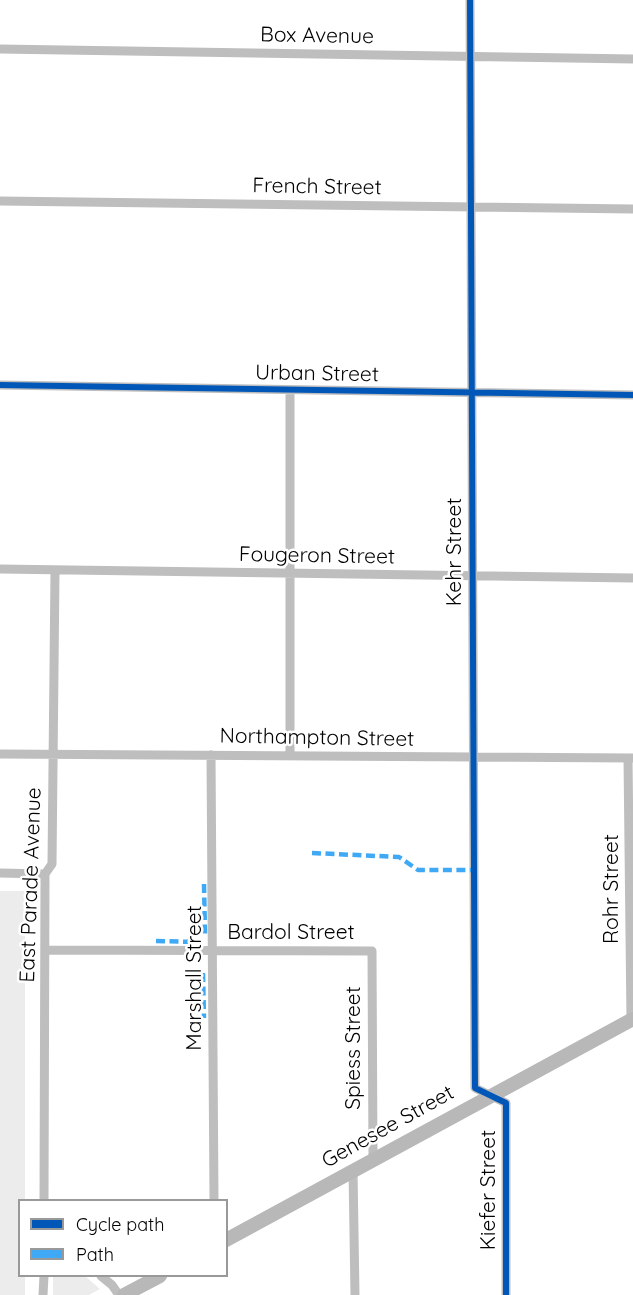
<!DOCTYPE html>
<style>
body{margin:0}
#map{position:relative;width:633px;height:1295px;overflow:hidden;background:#fff;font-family:Quicksand,sans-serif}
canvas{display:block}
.legend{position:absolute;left:18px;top:1199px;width:210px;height:78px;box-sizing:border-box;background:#fff;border:2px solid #999;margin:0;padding:8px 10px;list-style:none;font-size:18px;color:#000}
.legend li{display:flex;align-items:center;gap:12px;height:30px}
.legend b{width:30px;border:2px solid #999}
</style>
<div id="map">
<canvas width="633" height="1295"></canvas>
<ul class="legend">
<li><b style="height:8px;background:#0057b8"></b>Cycle path</li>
<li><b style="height:8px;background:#3fa9f5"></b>Path</li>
</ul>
</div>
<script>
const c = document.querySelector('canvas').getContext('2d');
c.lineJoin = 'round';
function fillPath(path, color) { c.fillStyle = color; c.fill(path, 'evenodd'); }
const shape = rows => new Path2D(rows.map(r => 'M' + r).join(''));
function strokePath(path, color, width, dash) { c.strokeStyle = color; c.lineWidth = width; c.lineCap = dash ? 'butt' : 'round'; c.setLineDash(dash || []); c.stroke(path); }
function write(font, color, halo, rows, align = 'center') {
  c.font = font + ' Quicksand,sans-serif'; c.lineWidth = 5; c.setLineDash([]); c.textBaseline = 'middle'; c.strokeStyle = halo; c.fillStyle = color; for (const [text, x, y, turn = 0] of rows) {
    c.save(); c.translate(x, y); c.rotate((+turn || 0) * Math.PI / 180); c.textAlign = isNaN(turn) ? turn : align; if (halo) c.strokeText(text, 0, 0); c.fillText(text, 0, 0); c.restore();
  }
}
fillPath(shape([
 [0,891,25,891,25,1200,20,1200,20,1276,25,1276,25,1295,0,1295],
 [53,1276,85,1276,100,1289,89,1295,53,1295]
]), '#ececec');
strokePath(shape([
 [470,0,475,1088,506,1103,506,1295],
 [0,49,633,59],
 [0,201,633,209],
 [0,385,633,395],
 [290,390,290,756],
 [0,569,633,578],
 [0,754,633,758],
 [211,755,214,1200],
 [628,758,631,1020],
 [0,873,45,874],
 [45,950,372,951,373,1160],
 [353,1170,355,1295],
 [44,1200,45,874,52,864,55,571],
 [101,1276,112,1285,119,1295],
 [43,1295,44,1276]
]), '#bebebe', 9);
strokePath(shape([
 [226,1240,633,1019],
 [124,1295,160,1276]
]), '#b8b8b8', 14);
strokePath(shape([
 [312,853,399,857,418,870,474,870],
 [204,884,205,934],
 [156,941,198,942],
 [203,973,204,1018]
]), '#3fa9f5', 4.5, [9, 4.5]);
strokePath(shape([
 [470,0,475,1088,506,1103,506,1295],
 [0,385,633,395]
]), '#0057b8', 6);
write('21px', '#000', '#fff', [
 ["Box Avenue",317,36,1],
 ["French Street",317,187,1],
 ["Urban Street",317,374,1],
 ["Kehr Street",455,552,-90],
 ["Fougeron Street",317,556,1],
 ["Northampton Street",317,738,1],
 ["East Parade Avenue",31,885,-88],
 ["Rohr Street",612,889,-90],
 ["Bardol Street",291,933],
 ["Marshall Street",195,978,-90],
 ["Spiess Street",354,1048,-90],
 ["Genesee Street",388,1127,-29],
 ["Kiefer Street",489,1190,-90]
]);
</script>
